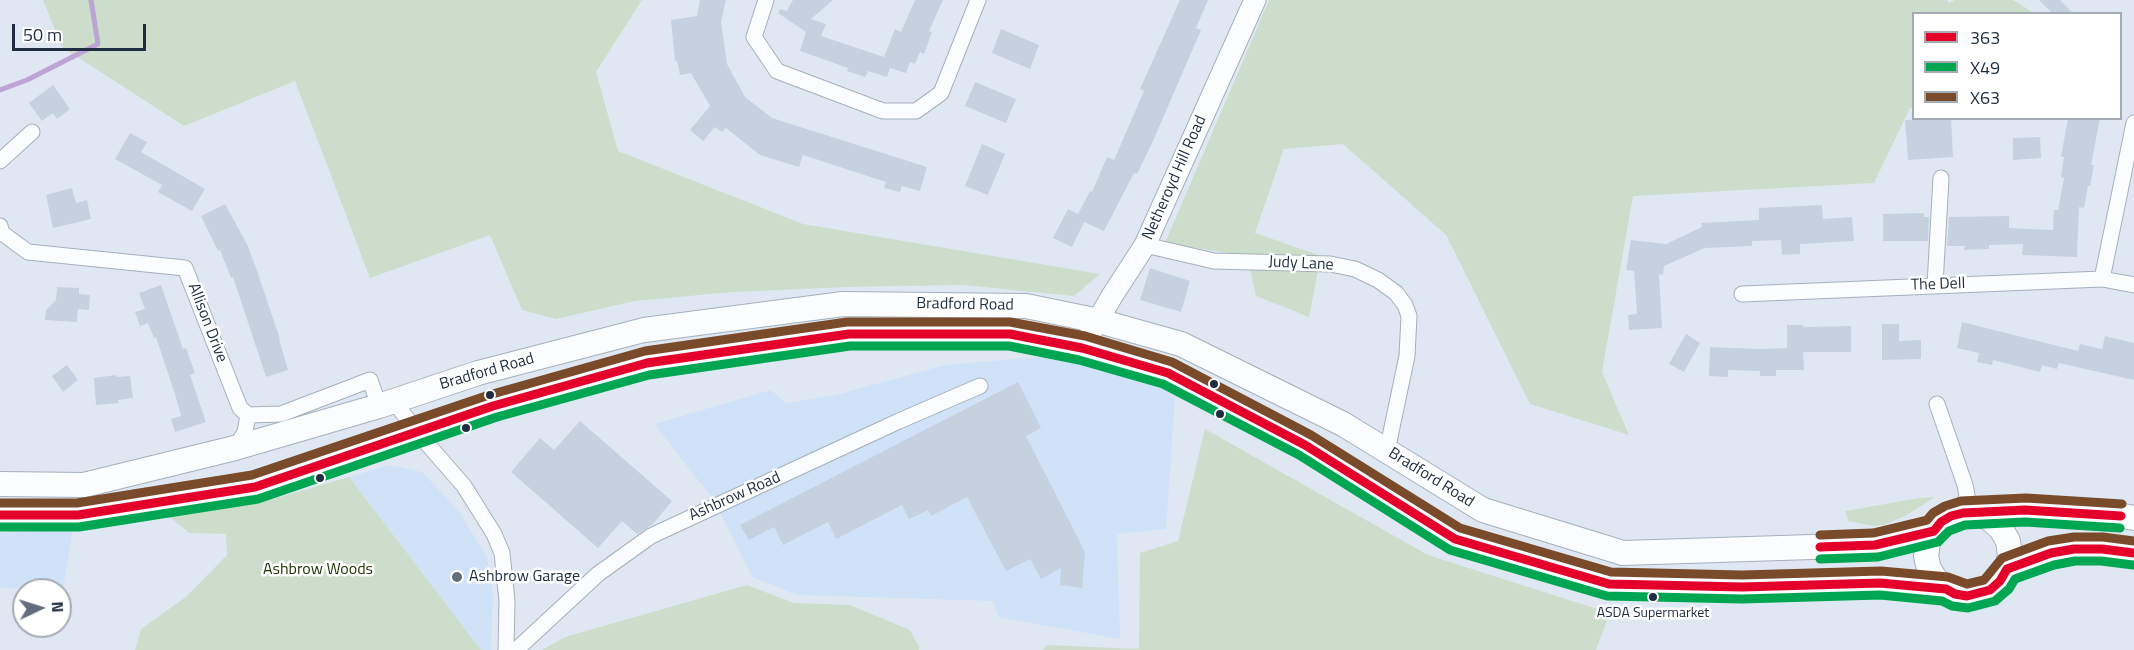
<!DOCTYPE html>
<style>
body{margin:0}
#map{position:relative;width:2134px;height:650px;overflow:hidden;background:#dfe8f2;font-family:"Titillium Web",sans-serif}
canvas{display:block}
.legend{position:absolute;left:1912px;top:12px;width:210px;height:108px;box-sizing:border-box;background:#fff;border:2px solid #a5abb2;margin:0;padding:8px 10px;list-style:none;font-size:18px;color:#1e2d3f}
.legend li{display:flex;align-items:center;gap:12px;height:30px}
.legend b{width:30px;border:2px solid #a5abb2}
.north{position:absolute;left:12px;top:578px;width:60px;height:60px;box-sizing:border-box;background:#fff;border:2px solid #a5abb2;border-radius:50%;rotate:86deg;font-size:16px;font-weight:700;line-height:24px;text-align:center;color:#1e2d3f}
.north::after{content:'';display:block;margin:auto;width:21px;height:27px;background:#626e7e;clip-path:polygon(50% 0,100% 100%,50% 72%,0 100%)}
.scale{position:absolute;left:12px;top:24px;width:134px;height:27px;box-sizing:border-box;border:3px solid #1e2d3f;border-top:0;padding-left:8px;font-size:18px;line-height:21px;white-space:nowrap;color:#1e2d3f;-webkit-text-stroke:4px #fff;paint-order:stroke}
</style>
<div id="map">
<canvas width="2134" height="650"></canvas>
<ul class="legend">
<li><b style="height:8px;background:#e4002b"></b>363</li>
<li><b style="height:8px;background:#00a651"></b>X49</li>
<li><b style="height:8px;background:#7a4b2a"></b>X63</li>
</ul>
<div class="north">N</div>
<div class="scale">50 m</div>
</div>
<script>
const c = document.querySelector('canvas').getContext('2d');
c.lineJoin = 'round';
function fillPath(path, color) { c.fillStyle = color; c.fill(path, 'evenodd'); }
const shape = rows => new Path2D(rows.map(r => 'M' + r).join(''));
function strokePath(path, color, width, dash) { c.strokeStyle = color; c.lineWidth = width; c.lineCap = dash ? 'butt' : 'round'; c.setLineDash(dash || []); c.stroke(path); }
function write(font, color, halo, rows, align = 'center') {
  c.font = font + ' "Titillium Web",sans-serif'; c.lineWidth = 5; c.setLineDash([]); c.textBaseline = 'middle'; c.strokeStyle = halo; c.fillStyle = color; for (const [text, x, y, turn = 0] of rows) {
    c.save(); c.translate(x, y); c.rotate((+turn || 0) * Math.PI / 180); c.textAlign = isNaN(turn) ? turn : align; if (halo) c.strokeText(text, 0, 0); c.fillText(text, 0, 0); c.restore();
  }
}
fillPath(shape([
 [1040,357,1145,377,1175,397,1166,529,1117,534,1120,639,998,617,993,601,798,595,752,577,713,499,654,424,771,390,786,403,836,395,945,365],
 [389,465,422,472,458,510,487,557,493,596,491,650,481,650,349,477],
 [73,529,63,589,0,588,0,533]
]), '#cfe2f8');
fillPath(shape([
 [43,0,642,0,596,72,618,151,803,224,1100,274,1074,296,963,285,848,287,733,292,635,301,556,319,522,310,490,235,370,278,295,81,184,126,62,47],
 [1269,0,1947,0,1949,3,1955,0,2013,0,2034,13,1914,14,1913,108,1910,108,1874,183,1633,196,1602,372,1629,435,1530,404,1446,235,1343,144,1284,149,1255,233,1321,256,1309,317,1256,296,1247,256,1165,243],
 [1205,429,1428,555,1610,613,1596,650,1043,650,1047,645,1139,649,1140,553,1178,541],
 [349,477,481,650,135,650,141,629,187,596,227,555,226,534,189,533,170,517,263,502],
 [1935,497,1905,516,1884,525,1873,526,1848,521,1845,511,1919,498],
 [747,585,794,603,850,605,910,630,919,647,919,650,542,650,565,637]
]), '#ccdecb');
strokePath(shape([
 [0,90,27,80,98,44,91,0]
]), '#bea3d5', 5);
fillPath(shape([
 [700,0,726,0,721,22,727,64,745,97,772,118,927,167,920,191,902,186,900,192,884,188,886,182,803,155,799,167,760,155,726,128,722,132,715,127,703,141,690,130,710,106,691,73,680,75,677,61,675,61,671,20,697,16],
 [793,0,833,0,811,19,826,24,821,36,884,57,895,29,901,32,915,0,943,0,929,31,932,32,924,54,920,52,915,64,910,62,906,73,890,68,887,77,868,71,865,77,847,71,848,68,800,51,806,32,778,13,780,9,787,11],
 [1180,0,1208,0,1196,28,1201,30,1153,141,1137,174,1134,173,1104,231,1084,222,1072,247,1053,238,1068,209,1078,214,1090,191,1092,192,1107,157,1114,160,1144,91,1140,89],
 [2039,0,2060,0,2074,14,2053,14],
 [1001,29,1039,45,1030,69,992,53],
 [975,82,1016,99,1006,123,965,106],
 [53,85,70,109,57,119,53,113,42,121,29,103],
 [1951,118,1953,157,1908,160,1905,120],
 [2068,118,2100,118,2091,165,2094,165,2090,186,2088,186,2084,208,2079,207,2077,257,2022,255,2023,244,1989,245,1989,249,1964,250,1965,246,1947,246,1949,217,2009,216,2009,228,2053,230,2054,210,2058,210,2064,178,2061,177,2064,157,2061,157],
 [130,133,147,142,141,152,205,189,192,211,158,192,162,185,115,159],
 [2040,137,2041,158,2013,160,2013,138],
 [982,144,1005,154,988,195,965,186],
 [72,188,76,203,87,200,91,219,53,228,46,195],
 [225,204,248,246,256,268,280,339,279,339,288,370,266,377,233,277,231,278,220,250,218,251,201,216],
 [1822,205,1823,219,1852,217,1854,241,1800,244,1800,254,1782,255,1781,240,1752,241,1752,246,1705,248,1664,266,1663,275,1659,274,1662,328,1629,330,1628,315,1637,314,1634,271,1626,270,1631,240,1666,244,1702,227,1701,223,1759,220,1759,208],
 [1924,213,1924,217,1929,217,1928,241,1883,241,1883,214],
 [1150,268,1190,281,1181,312,1140,300],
 [161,285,183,349,186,348,195,373,190,375,206,422,175,432,171,419,181,416,175,394,156,337,154,338,148,323,140,326,135,312,145,309,139,293],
 [57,287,79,288,79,294,90,295,89,310,78,309,77,322,45,320,46,310,56,300],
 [1962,322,2078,351,2080,344,2102,349,2105,336,2134,343,2134,380,2059,363,2057,369,2042,365,2040,372,1993,360,1992,365,1977,362,1979,353,1957,348],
 [1882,324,1899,324,1899,341,1921,340,1921,359,1882,360],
 [1787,325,1803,325,1803,327,1851,326,1851,352,1803,352,1804,370,1776,370,1776,376,1760,376,1760,371,1728,370,1728,377,1709,376,1710,347,1760,349,1787,348],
 [1686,334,1700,343,1684,372,1669,364],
 [67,365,78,380,63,392,52,376],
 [116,375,117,377,130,376,133,398,118,400,119,403,96,405,94,378],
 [1018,382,1041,428,1026,436,1085,552,1082,588,1060,585,1061,568,1041,579,1030,559,1006,571,967,497,931,516,928,510,909,519,902,505,836,539,828,522,783,545,774,527,749,540,740,525],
 [580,421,672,501,652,525,637,534,622,521,598,548,511,472,540,438,554,450]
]), '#c6d1df');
const street = shape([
 [766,0,754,37,777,71,883,111,916,111,941,93,978,0],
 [0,161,32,132],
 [0,226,2,233,28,252,185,268,240,408,248,415,281,414,370,380,379,406],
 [1145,245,1214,261,1330,264,1355,269,1378,280,1396,293,1405,305,1409,316,1407,356,1387,451],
 [2102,279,2134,123],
 [1935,285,1941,178],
 [1742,294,2102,279,2134,285],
 [393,400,417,432,464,486,494,534,502,553,507,601,506,650],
 [1937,404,1965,485,1967,495,1963,513],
 [235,448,245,432,248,415],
 [516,650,598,574,651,536,899,421,980,386]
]);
const secondary = shape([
 [1082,348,1112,296,1145,245,1255,0]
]);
const primary = shape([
 [0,484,84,485,235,448,379,406,478,373,644,330,843,304,1026,306,1099,321,1181,344,1343,424,1483,510,1623,553,1875,545,1934,531],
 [1978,513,1990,519,2001,529,2008,541,2010,555,2007,569,2000,581,1990,590,1979,594,1967,596,1955,594,1946,589,1936,580,1929,569,1926,556,1928,543,1934,531,1941,522,1951,516,1963,513,2025,510,2118,515,2134,518],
 [0,515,78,515,255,487,493,406,647,363,849,334,1010,334,1082,348,1168,373,1305,445,1455,539,1609,584,1742,587,1880,583,1946,589],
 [2007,569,2051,553,2074,549,2102,549,2134,553]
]);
strokePath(street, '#a5b0bd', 17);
strokePath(secondary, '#a5b0bd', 23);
strokePath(primary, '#a5b0bd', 26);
strokePath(street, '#fafcfd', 15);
strokePath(secondary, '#fafcfd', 21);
strokePath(primary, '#fafcfd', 24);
strokePath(shape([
 [0,515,78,515,255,487,493,406,647,363,849,334,1010,334,1082,348,1168,373,1305,445,1455,539,1609,584,1742,587,1880,583,1946,589,1955,594,1967,596,1990,590,2000,581,2007,569,2051,553,2074,549,2102,549,2134,553],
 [1820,547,1875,545,1934,531,1941,522,1951,516,1963,513,2025,510,2121,516]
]), '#e4002b', 9);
strokePath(shape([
 [0,527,79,527,258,499,497,417,649,375,850,346,1009,346,1079,360,1163,384,1299,455,1450,550,1607,596,1742,599,1880,595,1942,601,1952,606,1968,608,1995,601,2009,589,2015,579,2054,565,2075,561,2101,561,2133,565],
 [1820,559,1878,557,1938,542,1949,531,1965,525,2025,522,2120,528]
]), '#00a651', 9);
strokePath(shape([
 [0,503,77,503,252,475,489,395,645,351,847,322,1010,322,1085,336,1172,362,1311,435,1460,528,1611,572,1742,575,1881,571,1948,577,1967,584,1984,580,2002,558,2048,541,2074,537,2103,537,2134,541],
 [1820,535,1873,533,1927,520,1933,513,1945,506,1961,501,2026,498,2122,504]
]), '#7a4b2a', 9);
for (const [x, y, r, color] of [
 [1214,384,5,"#1e2d3f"],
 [490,395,5,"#1e2d3f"],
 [1220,414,5,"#1e2d3f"],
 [466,428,5,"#1e2d3f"],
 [320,478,5,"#1e2d3f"],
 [457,577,6,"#626e7e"],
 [1653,597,5,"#1e2d3f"]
]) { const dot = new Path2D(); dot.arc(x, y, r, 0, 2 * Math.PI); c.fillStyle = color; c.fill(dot); strokePath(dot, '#fff', 2); }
write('14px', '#1e2d3f', '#fff', [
 ["ASDA Supermarket",1653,614]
]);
write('16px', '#1e2d3f', '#fff', [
 ["Netheroyd Hill Road",1175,178,-66],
 ["Judy Lane",1301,264,3],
 ["The Dell",1938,285,-2],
 ["Bradford Road",965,305,1],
 ["Allison Drive",207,323,69],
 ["Bradford Road",487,372,-16],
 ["Bradford Road",1431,478,32],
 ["Ashbrow Road",735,497,-24]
]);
write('16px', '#193200', '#fff', [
 ["Ashbrow Woods",318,570]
]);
write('16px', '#1e2d3f', '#fff', [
 ["Ashbrow Garage",469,577]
], 'left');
</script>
